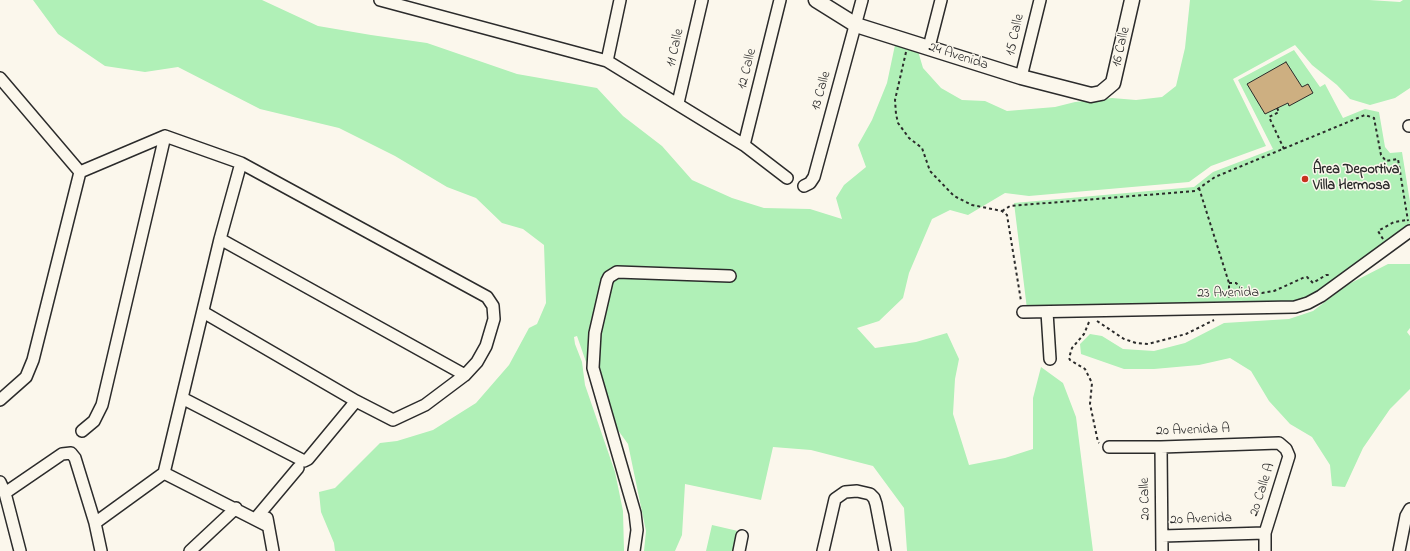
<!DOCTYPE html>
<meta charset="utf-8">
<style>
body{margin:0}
canvas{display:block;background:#fbf7ec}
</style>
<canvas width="1410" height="551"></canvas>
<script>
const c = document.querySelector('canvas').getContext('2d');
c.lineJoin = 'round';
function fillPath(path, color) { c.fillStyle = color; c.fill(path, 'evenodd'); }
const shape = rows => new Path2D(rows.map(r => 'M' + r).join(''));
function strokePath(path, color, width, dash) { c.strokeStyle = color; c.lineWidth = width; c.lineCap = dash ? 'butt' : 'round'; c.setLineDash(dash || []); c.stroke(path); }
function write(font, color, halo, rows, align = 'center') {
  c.font = font + ' "Indie Flower",sans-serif'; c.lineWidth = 3; c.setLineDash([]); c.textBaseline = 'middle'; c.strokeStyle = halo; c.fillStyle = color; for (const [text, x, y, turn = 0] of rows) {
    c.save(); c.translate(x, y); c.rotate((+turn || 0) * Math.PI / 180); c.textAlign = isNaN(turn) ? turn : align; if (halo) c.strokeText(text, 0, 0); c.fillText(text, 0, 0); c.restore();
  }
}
fillPath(shape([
 [33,0,262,0,318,26,371,35,427,43,517,74,597,88,623,116,662,146,692,180,732,198,764,208,810,209,842,219,836,198,844,185,866,167,858,145,872,120,887,83,895,45,918,51,923,68,941,88,962,100,985,101,1007,111,1055,107,1075,102,1112,98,1136,100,1162,97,1176,86,1185,48,1190,0,1369,0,1400,2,1403,0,1410,0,1410,88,1395,98,1370,105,1350,99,1337,85,1312,65,1295,45,1233,79,1266,146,1211,166,1189,182,1029,196,1005,193,968,215,950,210,932,219,909,273,903,298,879,321,857,328,875,348,916,342,947,333,959,359,955,379,953,414,969,465,1005,458,1033,449,1033,398,1041,367,1063,383,1076,417,1093,551,907,551,904,508,873,466,811,450,773,447,761,500,685,484,682,535,675,551,644,551,646,531,628,444,602,408,577,336,574,337,575,344,582,362,585,385,615,472,623,511,624,551,335,551,334,543,321,512,319,492,335,488,380,443,397,441,433,430,476,403,509,365,529,328,537,324,546,303,544,245,523,229,502,223,476,198,447,187,395,156,339,128,260,109,178,67,145,72,105,66,58,34],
 [1294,50,1320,87,1325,84,1343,118,1365,109,1379,112,1385,147,1390,153,1402,152,1410,202,1410,226,1320,291,1294,303,1027,309,1014,203,1194,187,1213,172,1273,149,1238,80],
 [1388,264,1410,264,1410,328,1407,332,1410,336,1410,389,1390,409,1363,448,1345,487,1332,486,1330,465,1312,437,1290,424,1269,401,1251,371,1230,358,1199,365,1154,369,1124,369,1081,354,1080,344,1090,334,1102,336,1123,349,1154,351,1185,343,1224,323,1289,319,1313,311,1347,285],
 [712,525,738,531,734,551,706,551]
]), '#b0f0b7');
const building = shape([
 [1286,62,1302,87,1308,84,1313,93,1289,106,1288,103,1265,114,1247,84,1286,62]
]);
fillPath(building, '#cdaf81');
strokePath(building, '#2b2b2b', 1);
const minor = shape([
 [380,0,607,61,744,145,787,178],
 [929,47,941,0],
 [607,61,620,0],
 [1021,77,1040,0],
 [0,78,80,172],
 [678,103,702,0],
 [1409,126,1410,126],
 [744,145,780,0],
 [80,172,165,136,241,163,487,297,493,306,494,319,486,346,477,362,465,375,425,405,393,420,356,401,203,312],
 [804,186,810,183,814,177,862,0],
 [220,239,465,375],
 [1023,312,1295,307,1308,303,1321,296,1410,231],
 [1047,312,1050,359],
 [182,398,304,461,308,459,356,401],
 [0,400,26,377,33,360,80,172],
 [82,431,94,421,102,405,165,136],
 [1109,447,1161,447,1279,443,1286,449,1289,456,1265,533,1265,551],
 [1161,447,1162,551],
 [164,473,268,526],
 [0,482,5,493,20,551],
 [5,493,62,454,71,453,75,458,95,523,101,551],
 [256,518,298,468],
 [267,518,273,551],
 [95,523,164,473,220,239,241,163],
 [1162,536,1265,533],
 [190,551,236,508],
 [634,551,637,530,635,513,593,368,595,333,607,281,609,277,617,272,730,276],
 [739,551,742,536],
 [823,551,835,499,845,492,857,491,870,494,874,498,876,504,885,551],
 [1399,551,1406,516,1410,509]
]);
const major = shape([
 [816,0,856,25,1021,77,1091,95,1101,93,1113,83,1132,0]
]);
strokePath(minor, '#2b2b2b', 14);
strokePath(major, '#2b2b2b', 17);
strokePath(shape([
 [906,52,895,100,896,114,898,123,909,138,922,148,930,171,954,196,972,205,1002,211,1007,215,1021,301],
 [1277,108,1279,112,1269,117,1284,149],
 [1199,188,1229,283,1229,298],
 [1002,211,1010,206,1195,191,1215,177,1365,115,1374,118,1381,155,1386,161,1398,159,1408,221],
 [1383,239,1378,231,1394,222,1407,220],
 [1229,283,1236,283,1244,291,1262,293,1274,291,1305,277,1307,277,1313,283,1326,275,1330,275],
 [1097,321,1124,339,1136,343,1148,344,1186,334,1214,320],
 [1089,322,1084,334,1072,348,1069,358,1070,360,1085,369,1092,383,1090,404,1098,442,1099,443]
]), '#2b2b2b', 2, [3, 3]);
strokePath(minor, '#fbf7ec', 11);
strokePath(major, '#fbf7ec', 14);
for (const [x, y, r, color] of [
 [1305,179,4,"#c8321e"]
]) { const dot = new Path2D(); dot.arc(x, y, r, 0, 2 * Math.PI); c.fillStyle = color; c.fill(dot); strokePath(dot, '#fbf7ec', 1.5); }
write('14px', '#2b2b2b', '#fbf7ec', [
 ["15 Calle",1016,35,-77],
 ["16 Calle",1122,47,-77],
 ["11 Calle",676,48,-77],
 ["24 Avenida",958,57,18],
 ["12 Calle",748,69,-76],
 ["13 Calle",822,91,-74],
 ["23 Avenida",1228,294,-1],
 ["20 Avenida A",1193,431,-2],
 ["20 Calle A",1263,490,-72],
 ["20 Calle",1146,499,-91],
 ["20 Avenida",1201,520,-2]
]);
write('bold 14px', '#2b2b2b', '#fbf7ec', [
 ["Área Deportiva",1313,171],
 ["Villa Hermosa",1313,187]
], 'left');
</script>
